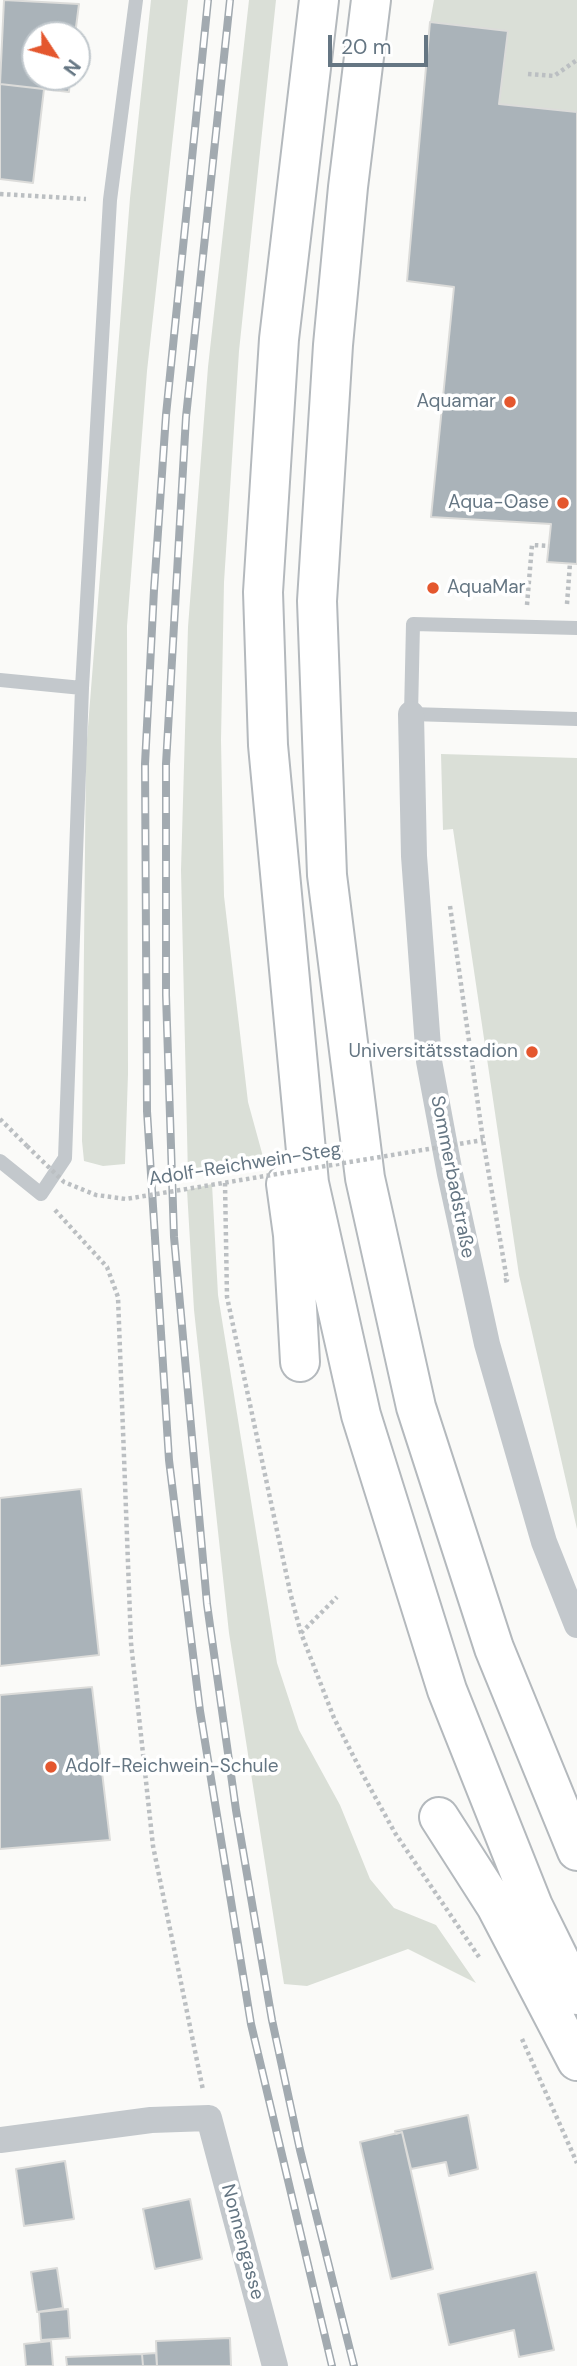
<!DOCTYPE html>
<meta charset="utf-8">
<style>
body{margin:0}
#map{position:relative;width:577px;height:2366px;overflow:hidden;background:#fafaf8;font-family:"DM Sans",sans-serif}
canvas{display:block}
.north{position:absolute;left:21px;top:21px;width:70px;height:70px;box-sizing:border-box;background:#fff;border:2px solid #c1c8cd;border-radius:50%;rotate:126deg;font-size:19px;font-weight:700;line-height:28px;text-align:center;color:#657683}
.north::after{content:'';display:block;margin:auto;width:24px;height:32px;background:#e4572e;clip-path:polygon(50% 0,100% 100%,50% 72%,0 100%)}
.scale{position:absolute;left:328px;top:35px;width:100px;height:32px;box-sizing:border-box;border:4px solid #657683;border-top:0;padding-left:9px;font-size:21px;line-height:24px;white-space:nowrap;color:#657683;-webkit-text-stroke:5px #fff;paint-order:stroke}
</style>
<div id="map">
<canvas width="577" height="2366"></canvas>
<div class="north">N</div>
<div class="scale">20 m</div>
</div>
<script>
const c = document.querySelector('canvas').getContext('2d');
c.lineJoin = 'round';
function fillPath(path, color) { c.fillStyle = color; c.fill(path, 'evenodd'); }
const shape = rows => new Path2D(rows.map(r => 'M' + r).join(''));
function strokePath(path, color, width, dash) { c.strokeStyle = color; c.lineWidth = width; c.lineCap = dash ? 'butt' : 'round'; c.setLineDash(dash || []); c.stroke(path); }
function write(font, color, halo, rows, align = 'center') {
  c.font = font + ' "DM Sans",sans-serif'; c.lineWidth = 7; c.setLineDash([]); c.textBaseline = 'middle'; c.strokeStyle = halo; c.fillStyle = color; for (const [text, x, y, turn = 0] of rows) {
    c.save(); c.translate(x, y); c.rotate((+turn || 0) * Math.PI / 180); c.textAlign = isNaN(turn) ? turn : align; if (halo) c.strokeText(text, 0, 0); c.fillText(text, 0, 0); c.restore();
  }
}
fillPath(shape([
 [151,0,188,0,147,371,127,626,128,1074,125,1164,103,1166,84,1161,82,1141,86,752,130,198],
 [249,0,276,0,239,351,224,582,221,740,224,896,248,1102,265,1164,188,1177,181,870,188,627,208,367],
 [434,0,577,0,577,112,499,104,508,31,430,22],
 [441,754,577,758,577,1529,519,1275,453,829,443,830],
 [212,1184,218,1295,277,1663,299,1730,340,1805,370,1879,394,1908,436,1925,476,1983,408,1949,307,1986,284,1984,229,1633,194,1310,187,1190]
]), '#dadfd7');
const building = shape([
 [4,0,79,4,75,35,35,35,35,77,70,77,69,92,0,84,4,0],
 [430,22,508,31,499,104,577,112,577,564,547,562,551,524,431,517,454,287,407,281,430,22],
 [0,84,44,89,33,183,0,179,0,84],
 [81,1489,99,1655,0,1666,0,1498,81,1489],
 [92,1687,110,1840,0,1849,0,1695,92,1687],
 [468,2115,478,2169,449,2176,446,2162,411,2169,402,2132,396,2134,395,2131,468,2115],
 [402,2132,433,2269,391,2279,360,2142,402,2132],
 [65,2161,74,2219,24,2226,16,2169,65,2161],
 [190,2199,202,2259,155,2269,143,2209,190,2199],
 [57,2268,63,2308,37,2312,31,2272,57,2268],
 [536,2272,554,2350,519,2357,514,2330,449,2345,438,2294,536,2272],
 [68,2309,70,2338,41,2340,39,2312,68,2309],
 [230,2338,231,2366,157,2366,156,2341,230,2338],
 [51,2341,53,2366,26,2366,24,2344,51,2341],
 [156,2353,157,2366,143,2366,142,2354,156,2353],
 [142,2354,143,2366,67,2366,66,2357,142,2354]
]);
fillPath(building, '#aab3b9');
strokePath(building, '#dcdcda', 2);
const highway = shape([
 [319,0,279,339,263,592,268,745,309,1183,361,1415,447,1690,533,1906,577,1995],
 [371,0,348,187,333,345,317,601,327,875,365,1178,416,1407,494,1648,577,1851],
 [286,1184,293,1235,300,1362],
 [439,1817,496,1906,577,2061]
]);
strokePath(highway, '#b4b9bd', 42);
strokePath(shape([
 [528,74,554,76,577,60],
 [0,194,86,199],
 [567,604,570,563],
 [527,605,532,545,549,546],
 [450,906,483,1140,507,1280,503,1281],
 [0,1119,27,1146],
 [225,1183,227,1297,291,1596,301,1633,334,1718,363,1775,395,1833,479,1957],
 [55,1210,107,1267,118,1297,131,1643,153,1846,203,2090],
 [301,1633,337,1597],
 [522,2039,577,2163]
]), '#bbbfc2', 4.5, [3.5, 3.5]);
strokePath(shape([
 [577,628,413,624,411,714,577,719],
 [0,680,82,688],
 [0,1161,41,1194,65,1158,82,688,110,200,136,0]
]), '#c3c8cc', 14);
strokePath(shape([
 [411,714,414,856,429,1061,450,1174,487,1344,544,1542,577,1625],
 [0,2140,151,2120,209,2118,275,2366]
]), '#c3c8cc', 26);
strokePath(highway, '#fff', 38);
const rail = shape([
 [208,0,166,415,154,590,145,764,147,1111,169,1460,200,1711,251,2024,332,2366],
 [230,0,186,417,166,764,166,995,174,1237,207,1604,236,1810,272,2020,300,2150,354,2366]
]);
strokePath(rail, '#a2aab0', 8);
strokePath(rail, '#fff', 5, [16]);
strokePath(shape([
 [27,1146,64,1182,96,1195,126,1199,483,1140]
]), '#bbbfc2', 4.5, [3.5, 3.5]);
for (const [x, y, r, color] of [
 [510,402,7,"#e4572e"],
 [563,503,7,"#e4572e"],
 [433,588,7,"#e4572e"],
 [532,1052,7,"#e4572e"],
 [51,1767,7,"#e4572e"]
]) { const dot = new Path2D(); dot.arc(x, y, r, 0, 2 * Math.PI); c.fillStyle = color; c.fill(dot); strokePath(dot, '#fff', 2.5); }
write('19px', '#657683', '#fff', [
 ["Aquamar",496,402],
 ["Aqua-Oase",549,503],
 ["AquaMar",447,588,"left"],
 ["Universitätsstadion",518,1052],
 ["Adolf-Reichwein-Schule",65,1767,"left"]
], 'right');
write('19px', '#657683', '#fff', [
 ["Adolf-Reichwein-Steg",245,1165,-9],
 ["Sommerbadstraße",452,1177,79],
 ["Nonnengasse",242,2242,75]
]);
</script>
